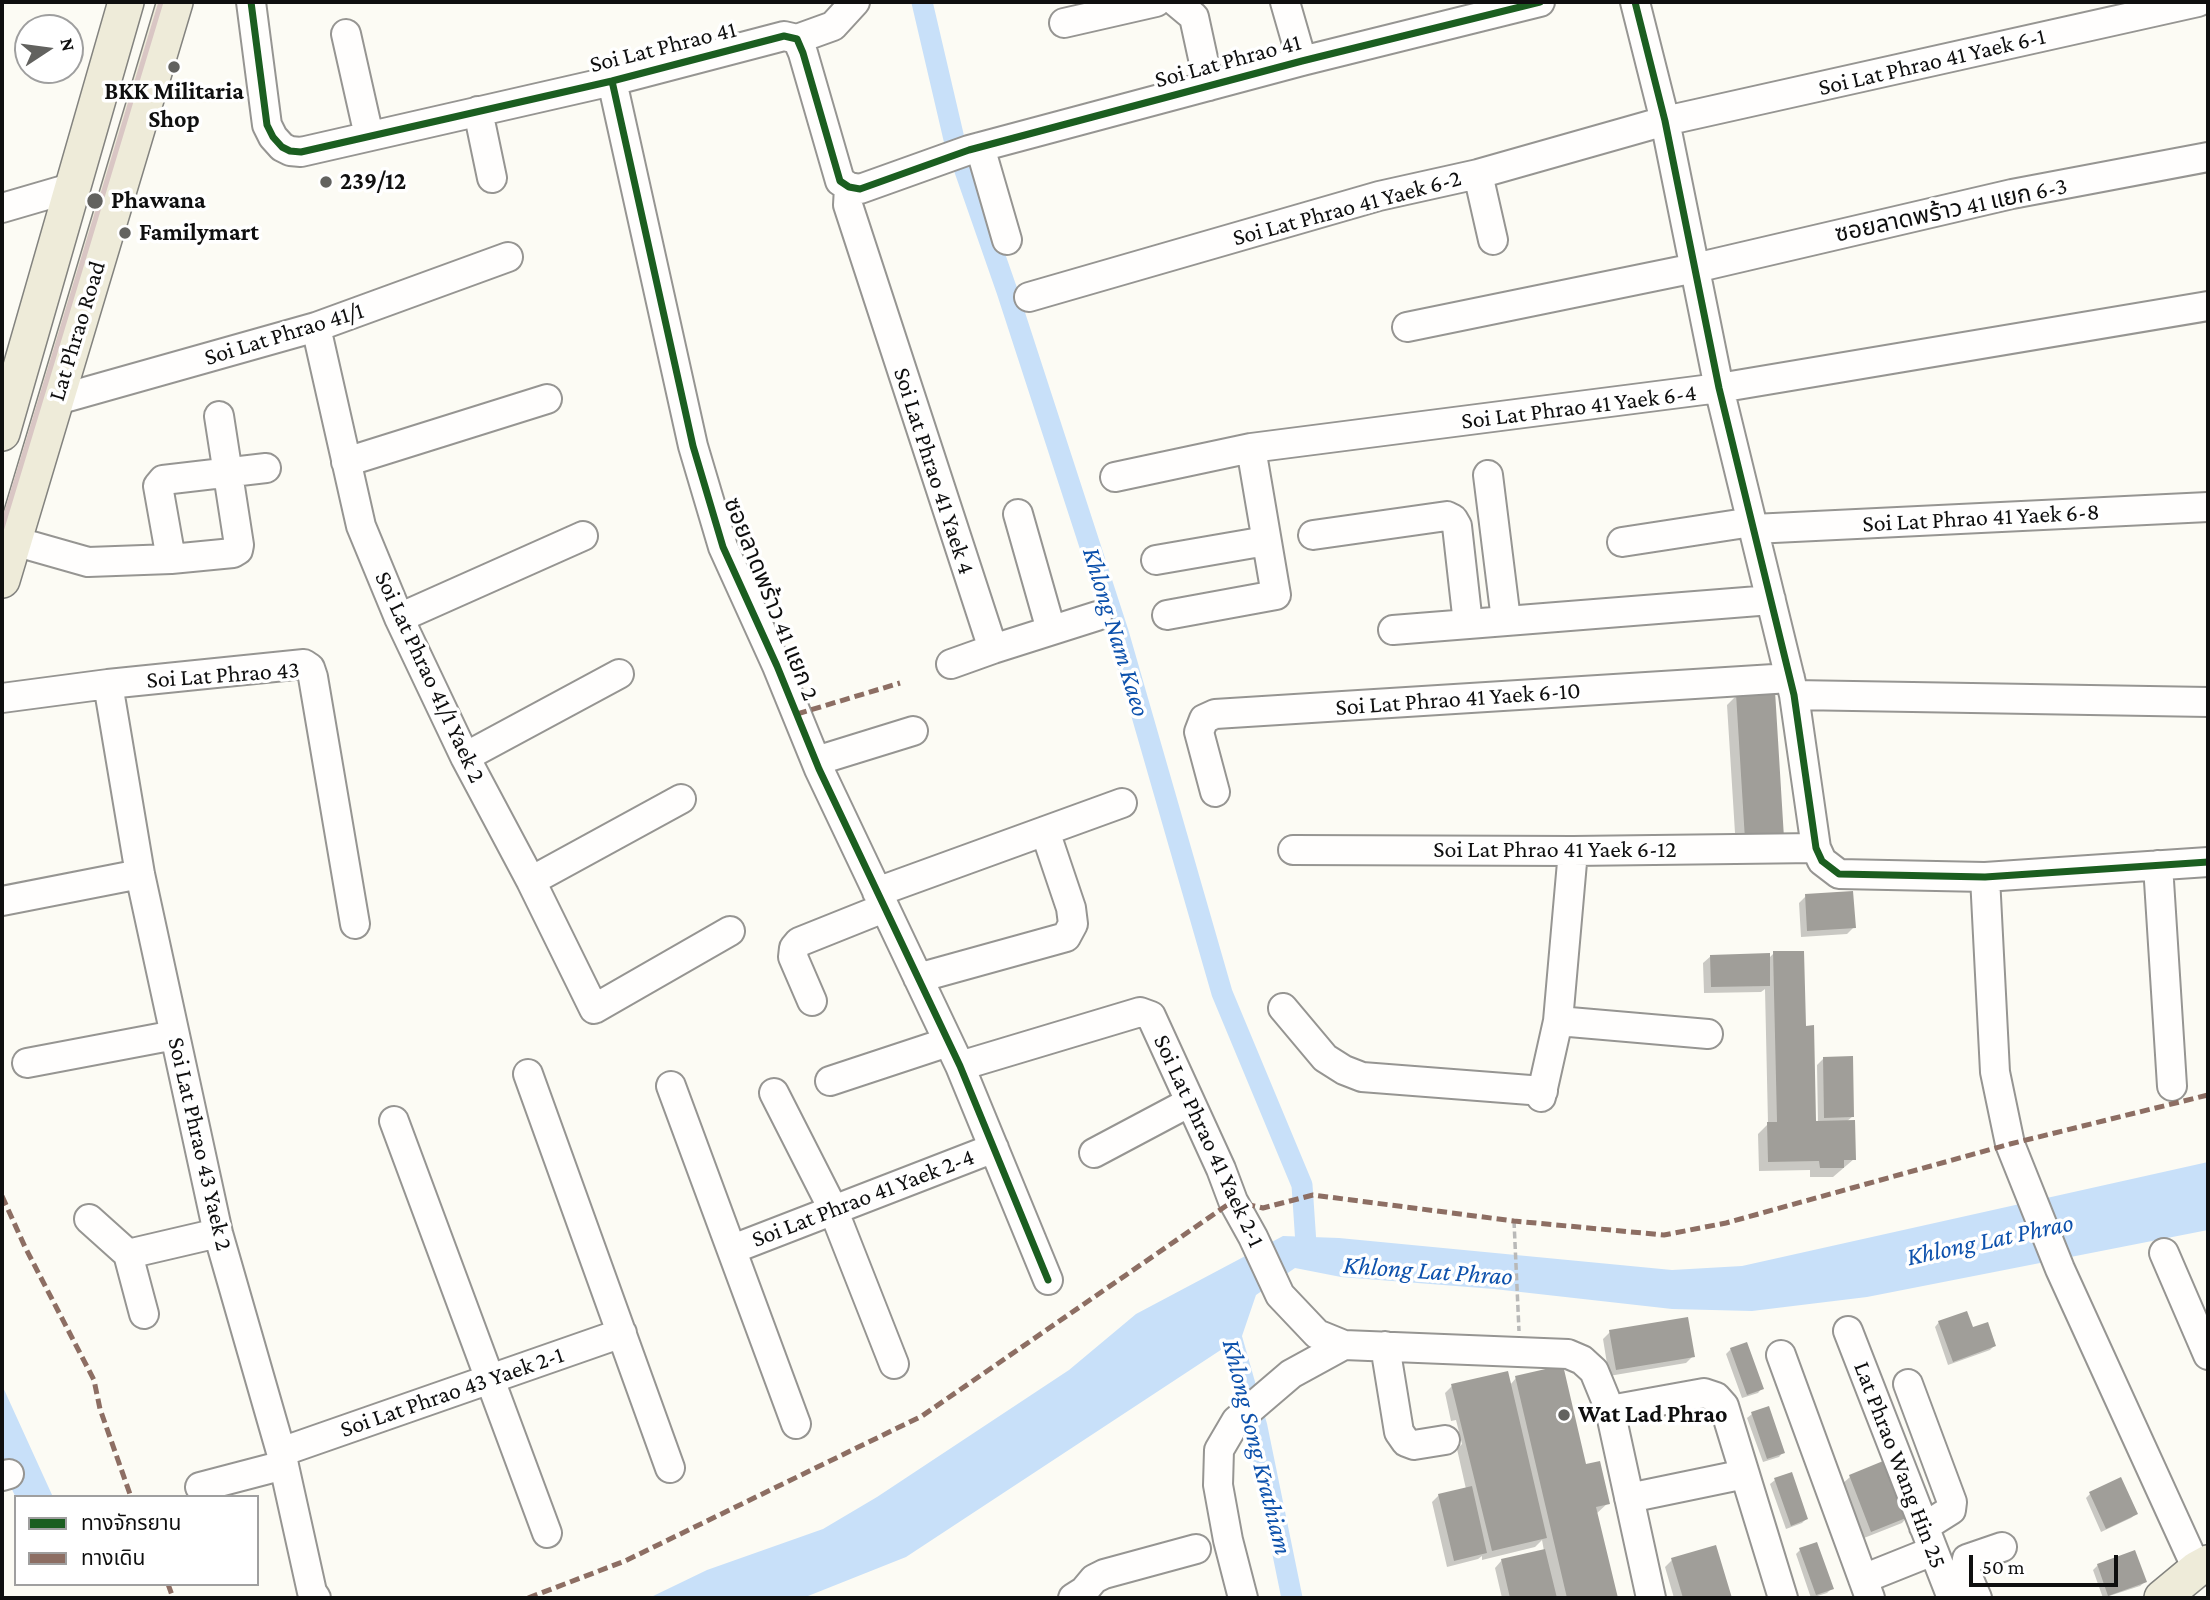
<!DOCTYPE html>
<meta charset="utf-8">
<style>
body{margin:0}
#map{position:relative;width:2210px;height:1600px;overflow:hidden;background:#fcfbf4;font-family:"Crimson Pro","Noto Sans Thai",serif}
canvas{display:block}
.frame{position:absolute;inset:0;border:4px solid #0f0f0f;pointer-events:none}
.legend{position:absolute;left:14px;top:1495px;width:245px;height:91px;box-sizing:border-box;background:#fff;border:2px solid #9f9f9f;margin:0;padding:9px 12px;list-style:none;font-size:21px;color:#0f0f0f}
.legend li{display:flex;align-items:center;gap:14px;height:35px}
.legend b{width:35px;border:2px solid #9f9f9f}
.north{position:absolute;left:14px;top:14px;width:70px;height:70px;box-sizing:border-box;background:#fff;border:2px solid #9f9f9f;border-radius:50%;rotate:77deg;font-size:19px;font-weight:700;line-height:28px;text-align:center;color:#0f0f0f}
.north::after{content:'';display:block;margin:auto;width:24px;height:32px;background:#62625f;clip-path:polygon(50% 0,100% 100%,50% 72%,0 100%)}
.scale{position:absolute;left:1969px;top:1555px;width:149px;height:32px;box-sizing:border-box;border:4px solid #0f0f0f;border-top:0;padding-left:9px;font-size:21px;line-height:24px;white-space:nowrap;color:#0f0f0f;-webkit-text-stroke:5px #fff;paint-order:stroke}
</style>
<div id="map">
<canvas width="2210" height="1600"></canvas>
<div class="frame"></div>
<ul class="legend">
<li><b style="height:9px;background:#1b5e20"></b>ทางจักรยาน</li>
<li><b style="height:9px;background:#8d6e63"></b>ทางเดิน</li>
</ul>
<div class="north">N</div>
<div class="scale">50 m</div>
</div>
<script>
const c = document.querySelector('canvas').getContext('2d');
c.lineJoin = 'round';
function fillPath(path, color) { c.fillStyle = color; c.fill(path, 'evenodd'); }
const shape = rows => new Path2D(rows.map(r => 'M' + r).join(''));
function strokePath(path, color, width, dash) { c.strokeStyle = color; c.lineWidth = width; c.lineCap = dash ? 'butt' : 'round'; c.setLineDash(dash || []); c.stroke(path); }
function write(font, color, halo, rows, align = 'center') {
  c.font = font + ' "Crimson Pro","Noto Sans Thai",serif'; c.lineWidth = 7; c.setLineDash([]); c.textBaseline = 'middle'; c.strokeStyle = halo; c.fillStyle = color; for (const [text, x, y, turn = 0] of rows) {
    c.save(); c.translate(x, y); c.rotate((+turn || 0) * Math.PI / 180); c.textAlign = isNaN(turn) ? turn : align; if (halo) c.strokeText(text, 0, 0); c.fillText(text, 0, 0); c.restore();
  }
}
fillPath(shape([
 [2208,1162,2208,1230,1867,1297,1752,1311,1672,1309,1494,1289,1341,1277,1295,1268,1256,1295,1242,1336,906,1557,803,1598,649,1598,707,1570,823,1529,877,1497,1069,1370,1136,1314,1283,1236,1339,1238,1672,1270,1742,1266],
 [2,1385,53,1497,16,1498,2,1468]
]), '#c8e0f9');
fillPath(shape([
 [1737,695,1782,837,1736,849,1727,705],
 [1806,896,1854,927,1847,934,1801,937,1799,903],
 [1774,953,1805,1027,1814,1123,1818,1123,1817,1065,1824,1058,1853,1116,1846,1122,1854,1159,1833,1177,1810,1177,1810,1170,1759,1171,1758,1134,1768,1124,1765,989,1761,992,1704,993,1703,963,1711,956,1768,959],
 [1939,1322,1972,1329,1994,1346,1990,1350,1948,1365,1935,1327],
 [1610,1332,1693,1356,1686,1363,1609,1376,1603,1339],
 [1731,1349,1762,1388,1758,1393,1742,1398,1726,1354],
 [1516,1378,1585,1466,1608,1503,1596,1514,1616,1598,1502,1598,1495,1568,1502,1560,1544,1551,1542,1540,1535,1547,1482,1560,1482,1556,1478,1559,1447,1567,1432,1502,1439,1495,1466,1489,1457,1449,1462,1444,1456,1420,1451,1421,1445,1393,1452,1386,1510,1385],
 [1752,1414,1783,1452,1779,1457,1763,1462,1747,1418],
 [1887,1462,1909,1515,1902,1523,1864,1538,1842,1484,1850,1477],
 [1775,1480,1806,1519,1802,1523,1786,1529,1770,1484],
 [2090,1494,2136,1514,2131,1518,2101,1532,2086,1498],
 [1715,1547,1730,1598,1674,1598,1665,1567,1672,1560],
 [1800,1550,1832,1588,1827,1593,1811,1598,1796,1554],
 [2098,1565,2145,1582,2140,1586,2103,1598,2093,1570]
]), '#0003');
strokePath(shape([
 [922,2,954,139,1007,291,1118,632,1222,993,1302,1185,1307,1259],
 [1225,1315,1257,1427,1292,1598]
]), '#c8e0f9', 21);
fillPath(shape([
 [1775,691,1784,838,1745,840,1736,694],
 [1853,891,1856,928,1807,931,1805,894],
 [1773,951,1804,951,1806,1026,1814,1025,1816,1121,1855,1120,1856,1160,1844,1160,1844,1168,1820,1168,1819,1161,1768,1162,1767,1122,1777,1122],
 [1770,953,1770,986,1711,987,1710,955],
 [1853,1056,1854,1117,1824,1118,1823,1057],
 [1967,1311,1973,1327,1988,1322,1996,1346,1953,1362,1938,1321],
 [1688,1317,1695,1357,1616,1370,1609,1330],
 [1747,1342,1764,1389,1747,1395,1730,1348],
 [1563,1365,1586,1464,1600,1461,1610,1504,1596,1507,1618,1598,1567,1598,1515,1376],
 [1508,1371,1547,1538,1492,1551,1451,1384],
 [1769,1406,1785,1453,1767,1459,1751,1412],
 [1888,1459,1911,1516,1871,1532,1849,1475],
 [1792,1472,1808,1519,1791,1526,1774,1478],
 [2121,1477,2138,1514,2106,1529,2089,1492],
 [1472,1486,1487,1553,1454,1561,1438,1494],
 [1817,1542,1834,1589,1816,1595,1799,1548],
 [1716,1545,1732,1598,1683,1598,1671,1558],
 [1545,1549,1557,1598,1510,1598,1501,1559],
 [2135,1550,2147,1582,2108,1596,2097,1564]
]), '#a09e99');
const minor = shape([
 [251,2,267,125,273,137,282,147,290,151,301,152,612,81,784,36,797,39,803,53,840,181,849,187,860,189,969,150,1302,61,1540,2],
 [1176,2,1194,17,1209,86],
 [1285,2,1302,61],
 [1635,2,1665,121,1719,388,1794,695,1816,848,1822,861,1839,874,1985,877,2208,862],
 [1064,23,1156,2],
 [346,34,369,136],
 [797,39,833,26,855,2],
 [612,81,693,446,723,547,777,666,819,769,960,1066,1048,1280],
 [478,111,492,178],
 [980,147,1007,240],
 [1478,174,1493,240],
 [849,187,848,205,993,649,1097,616],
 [2,208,74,187],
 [1029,297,1379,196,1478,174,1665,121,2198,2],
 [316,327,361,526,399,618,465,757,531,881,594,1009,730,931],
 [1407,327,1695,268,2012,194,2208,157],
 [57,400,316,327,508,257],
 [346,462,547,399],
 [1488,475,1506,620],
 [1115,477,1251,448,1719,388,2208,306],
 [1018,514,1051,630],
 [1753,529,2208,507],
 [1313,535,1447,516,1453,519,1457,526,1468,624],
 [14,541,88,562,171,559,233,553,238,550,239,545,219,416],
 [1622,542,1752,522],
 [171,559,158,486,163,480,266,468],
 [1156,560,1266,541],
 [1167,615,1276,595,1251,448],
 [399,618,583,536],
 [1393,630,1771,600],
 [951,664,993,649],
 [108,684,140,874,218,1233,281,1452,312,1592,316,1598],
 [1794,695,2208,702],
 [2,698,108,684,304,664,310,668,313,677,355,924],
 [465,757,619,674],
 [816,761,913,731],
 [1215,792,1199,732,1204,719,1215,714,1790,678],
 [1293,850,1573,851,1816,848],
 [2158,865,2172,1086],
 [1985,877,1995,1072,2010,1144,2060,1269,2197,1569],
 [531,881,681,799],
 [877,892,1122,803],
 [2,901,140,874],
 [918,978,1066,937,1073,924,1071,908,1045,831],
 [812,1001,793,957,794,948,799,942,884,908],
 [1283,1008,1325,1058,1344,1070,1362,1077,1543,1091],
 [1558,1021,1708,1034],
 [27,1063,175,1035],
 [960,1066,1140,1012,1151,1016,1221,1169,1233,1201,1253,1237,1280,1295,1317,1334,1344,1345,1568,1354,1582,1360,1594,1371,1610,1410,1651,1598],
 [528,1074,670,1468],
 [830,1081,948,1042],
 [671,1086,796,1424],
 [774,1093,833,1209,894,1364],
 [1541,1097,1558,1021,1573,851],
 [394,1121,547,1533],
 [1094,1153,1190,1102],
 [89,1219,128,1254,144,1314],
 [733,1249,994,1148],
 [2164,1253,2208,1355],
 [128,1254,218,1233],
 [1848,1331,1952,1598],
 [1385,1346,1399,1432,1406,1442,1414,1445,1445,1440],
 [1781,1355,1870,1598],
 [1908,1384,1952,1502,1951,1510,1924,1527],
 [1610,1410,1704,1393,1716,1397,1724,1406,1783,1598],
 [281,1452,622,1333],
 [2,1476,9,1474],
 [200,1487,284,1465],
 [1629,1498,1745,1474],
 [1863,1579,1933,1551],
 [1073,1598,1084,1591,1094,1579,1104,1574,1196,1549],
 [1243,1598,1228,1540,1218,1485,1219,1450,1236,1421,1291,1374,1344,1345],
 [1977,1598,1965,1570,1967,1559,2002,1547]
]);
const major = shape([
 [2,433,126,2],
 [2,580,175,2],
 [2162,1598,2197,1569,2208,1563]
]);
strokePath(minor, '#969592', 32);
strokePath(major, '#83837f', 38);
strokePath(shape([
 [1514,1221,1519,1331]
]), '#b9b9b8', 3.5, [7, 3.5]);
strokePath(minor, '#fffefd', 28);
strokePath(major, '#eeebd9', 35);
strokePath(shape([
 [2,528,161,2]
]), '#d9c6c4', 5);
strokePath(shape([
 [797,714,900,683],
 [2,1196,25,1247,94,1380,100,1409,131,1497],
 [168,1584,173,1598],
 [528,1598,625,1561,922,1416,1233,1201,1263,1208,1313,1195,1514,1221,1664,1235,1726,1223,2010,1144,2208,1095]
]), '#8d6e63', 5, [10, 5]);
strokePath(shape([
 [251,2,267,125,273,137,282,147,290,151,301,152,612,81,784,36,797,39,803,53,840,181,849,187,860,189,969,150,1302,61,1540,2],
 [1635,2,1665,121,1719,388,1794,695,1816,848,1822,861,1839,874,1985,877,2208,862],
 [612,81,693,446,723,547,777,666,819,769,960,1066,1048,1280]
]), '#1b5e20', 7);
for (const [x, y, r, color] of [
 [174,67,7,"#62625f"],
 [326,182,7,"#62625f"],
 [95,201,9,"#62625f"],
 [125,233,7,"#62625f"],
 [1564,1415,7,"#62625f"]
]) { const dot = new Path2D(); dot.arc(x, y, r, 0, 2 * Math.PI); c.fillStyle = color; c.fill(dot); strokePath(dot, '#fff', 2.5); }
write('24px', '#0f0f0f', '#fff', [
 ["Soi Lat Phrao 41",663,47,-14],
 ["Soi Lat Phrao 41",1228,61,-15],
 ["Soi Lat Phrao 41 Yaek 6-1",1932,62,-13],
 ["Soi Lat Phrao 41 Yaek 6-2",1347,208,-15],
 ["ซอยลาดพร้าว 41 แยก 6-3",1951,210,-12],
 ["Lat Phrao Road",77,331,-73],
 ["Soi Lat Phrao 41/1",284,334,-17],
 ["Soi Lat Phrao 41 Yaek 6-4",1579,407,-7],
 ["Soi Lat Phrao 41 Yaek 4",934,471,72],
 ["Soi Lat Phrao 41 Yaek 6-8",1981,518,-3],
 ["ซอยลาดพร้าว 41 แยก 2",771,599,68],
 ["Soi Lat Phrao 43",223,675,-4],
 ["Soi Lat Phrao 41/1 Yaek 2",430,677,65],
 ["Soi Lat Phrao 41 Yaek 6-10",1458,699,-4],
 ["Soi Lat Phrao 41 Yaek 6-12",1555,850],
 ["Soi Lat Phrao 41 Yaek 2-1",1209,1141,65],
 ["Soi Lat Phrao 43 Yaek 2",200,1144,77],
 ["Soi Lat Phrao 41 Yaek 2-4",863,1198,-21],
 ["Soi Lat Phrao 43 Yaek 2-1",452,1392,-19],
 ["Lat Phrao Wang Hin 25",1900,1465,69]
]);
write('bold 24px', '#0f0f0f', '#fff', [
 ["BKK Militaria",174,92,"center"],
 ["Shop",174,120,"center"],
 ["239/12",340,182],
 ["Phawana",111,201],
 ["Familymart",139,233],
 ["Wat Lad Phrao",1578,1415]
], 'left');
write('italic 26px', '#0d51ac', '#fff', [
 ["Khlong Nam Kaeo",1116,632,73],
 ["Khlong Lat Phrao",1990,1240,-12],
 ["Khlong Lat Phrao",1428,1271,4],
 ["Khlong Song Krathiam",1257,1447,76]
]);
</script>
